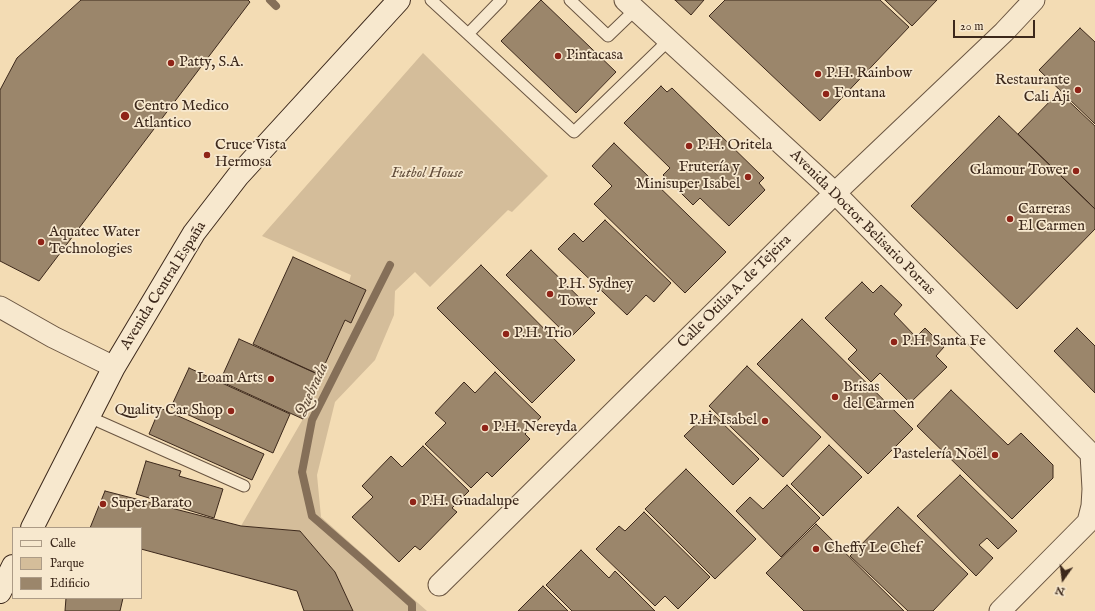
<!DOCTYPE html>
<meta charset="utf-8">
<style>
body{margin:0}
#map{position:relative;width:1095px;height:611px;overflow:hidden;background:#f3dcb4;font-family:"IM FELL English",serif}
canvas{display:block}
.legend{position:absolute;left:12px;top:527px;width:130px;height:72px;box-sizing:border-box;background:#f7e8ce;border:1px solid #ac9b86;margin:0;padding:5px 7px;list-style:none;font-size:12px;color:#3c281b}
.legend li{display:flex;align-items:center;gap:8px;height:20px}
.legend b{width:20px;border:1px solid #ac9b86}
.north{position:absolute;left:1043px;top:559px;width:40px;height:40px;-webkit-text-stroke:3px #f7e8ce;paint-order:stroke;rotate:194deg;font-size:11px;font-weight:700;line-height:16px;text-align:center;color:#3c281b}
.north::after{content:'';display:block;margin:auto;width:14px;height:18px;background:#3c281b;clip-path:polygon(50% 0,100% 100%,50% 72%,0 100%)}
.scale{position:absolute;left:953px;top:20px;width:82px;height:18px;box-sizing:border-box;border:2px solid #3c281b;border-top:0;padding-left:5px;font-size:12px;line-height:14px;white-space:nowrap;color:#3c281b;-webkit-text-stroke:3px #f7e8ce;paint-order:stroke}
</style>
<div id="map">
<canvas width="1095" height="611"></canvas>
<ul class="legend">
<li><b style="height:5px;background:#f7e8ce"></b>Calle</li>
<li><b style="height:11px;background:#d4bd9a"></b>Parque</li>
<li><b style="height:11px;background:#9b866b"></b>Edificio</li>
</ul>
<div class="north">N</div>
<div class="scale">20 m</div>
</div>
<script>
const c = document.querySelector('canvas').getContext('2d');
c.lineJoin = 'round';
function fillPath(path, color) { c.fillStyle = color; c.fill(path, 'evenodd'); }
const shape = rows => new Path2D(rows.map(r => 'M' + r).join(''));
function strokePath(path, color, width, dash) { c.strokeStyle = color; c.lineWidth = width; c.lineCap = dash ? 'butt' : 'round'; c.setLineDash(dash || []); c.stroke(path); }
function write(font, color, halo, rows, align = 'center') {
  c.font = font + ' "IM FELL English",serif'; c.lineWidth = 3.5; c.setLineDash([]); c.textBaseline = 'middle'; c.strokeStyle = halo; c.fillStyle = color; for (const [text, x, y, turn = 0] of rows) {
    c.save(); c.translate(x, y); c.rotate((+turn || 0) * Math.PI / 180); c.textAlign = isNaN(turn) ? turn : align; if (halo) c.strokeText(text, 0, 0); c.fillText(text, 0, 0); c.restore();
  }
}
fillPath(shape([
 [423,53,548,176,512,212,508,210,430,287,415,272,395,291,394,315,375,360,335,402,317,475,321,517,427,611,353,611,335,572,300,531,241,526,303,419,322,376,320,375,345,320,366,290,349,282,351,275,262,236]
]), '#d4bd9a');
strokePath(shape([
 [270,0,276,6],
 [390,265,312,420,302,472,312,516,365,562,412,604,412,611]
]), '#856f58', 8);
const building = shape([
 [81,0,248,0,250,2,39,281,0,261,0,90,17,58,81,0],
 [541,0,616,72,576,113,501,41,541,0],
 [675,0,704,0,691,15,675,0],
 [725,0,880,0,909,27,820,121,709,16,725,0],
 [885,0,937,0,912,26,885,0],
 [1080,28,1095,42,1095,124,1039,70,1080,28],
 [661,86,667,92,672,88,764,178,759,183,765,190,729,226,700,198,693,205,663,175,670,168,624,123,661,86],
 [1059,92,1095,126,1095,209,1018,134,1059,92],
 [999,116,1095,209,1095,229,1017,309,911,206,999,116],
 [614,143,726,252,685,293,594,204,612,186,592,166,614,143],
 [605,220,671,283,654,302,646,295,627,315,558,249,574,233,583,242,605,220],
 [531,250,595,313,570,338,506,275,531,250],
 [293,257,366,290,351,323,345,320,320,375,253,344,293,257],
 [481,265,575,360,532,403,437,308,481,265],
 [862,282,873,293,881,285,902,305,894,314,916,337,925,328,944,347,936,356,947,367,910,403,880,373,871,382,848,359,857,350,825,318,862,282],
 [802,319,913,429,868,474,757,364,802,319],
 [1077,328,1095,346,1095,393,1054,351,1077,328],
 [239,339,322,376,303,419,220,381,239,339],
 [747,366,821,437,783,477,709,406,747,366],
 [189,368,290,414,273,453,171,407,189,368],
 [495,372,541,417,525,434,530,439,492,477,487,472,471,488,425,444,446,423,435,413,464,382,475,393,495,372],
 [951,390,1008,445,1021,433,1053,465,1053,478,1012,519,917,426,951,390],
 [160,408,264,454,252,480,149,434,160,408],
 [710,411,759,459,733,485,684,436,710,411],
 [829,445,862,477,823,516,791,484,829,445],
 [423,446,469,491,452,508,457,512,420,550,415,546,399,562,352,517,373,497,362,486,391,456,402,467,423,446],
 [146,461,181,471,179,476,223,489,214,518,136,494,146,461],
 [686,469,756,539,715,579,645,509,686,469],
 [960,475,1017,531,998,549,987,538,979,545,993,558,976,576,917,516,960,475],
 [787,485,820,518,781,557,736,511,750,497,763,509,787,485],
 [105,491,241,526,300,531,335,572,353,611,304,611,297,591,141,549,141,528,90,528,105,491],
 [898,507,968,574,933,611,908,611,850,556,898,507],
 [644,512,710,577,678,609,665,596,655,606,596,549,619,526,625,531,644,512],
 [816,524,904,611,804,611,766,573,816,524],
 [581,550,609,578,615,571,655,611,572,611,546,585,581,550],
 [543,586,568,611,518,611,543,586],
 [66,598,123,598,120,611,65,611,66,598]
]);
fillPath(building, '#9b866b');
strokePath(building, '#3c281b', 1);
const lane = shape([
 [431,0,468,34,501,0],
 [570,0,608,36,636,9],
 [468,34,574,132,669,40],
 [89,417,244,486]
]);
const street = shape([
 [625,0,835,193,1091,454,1095,456],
 [0,307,53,337,114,367],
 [1088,522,1092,506,1093,489,1091,454],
 [439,585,835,193,1004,32,1034,0],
 [1000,611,1095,515]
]);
const secondary = shape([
 [32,528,114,367,194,233,238,176,399,0],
 [0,592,13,566]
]);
strokePath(lane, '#6a5541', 13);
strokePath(street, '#6a5541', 23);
strokePath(secondary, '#3c281b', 24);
strokePath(lane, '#f7e8ce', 11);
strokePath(street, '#f7e8ce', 21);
strokePath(secondary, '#f7e8ce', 22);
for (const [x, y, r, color] of [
 [558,56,4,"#8f2418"],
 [171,63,4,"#8f2418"],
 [818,74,4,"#8f2418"],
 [1078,90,4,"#8f2418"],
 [826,94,4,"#8f2418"],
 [125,116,5,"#8f2418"],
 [689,146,4,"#8f2418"],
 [207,155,4,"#8f2418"],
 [1076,171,4,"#8f2418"],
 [748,177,4,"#8f2418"],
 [1010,219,4,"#8f2418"],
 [41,242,4,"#8f2418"],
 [550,294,4,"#8f2418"],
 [506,334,4,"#8f2418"],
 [894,342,4,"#8f2418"],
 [271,379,4,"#8f2418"],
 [835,397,4,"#8f2418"],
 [231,411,4,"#8f2418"],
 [765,421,4,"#8f2418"],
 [485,428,4,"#8f2418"],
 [995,455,4,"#8f2418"],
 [413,502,4,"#8f2418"],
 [103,504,4,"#8f2418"],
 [816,549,4,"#8f2418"]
]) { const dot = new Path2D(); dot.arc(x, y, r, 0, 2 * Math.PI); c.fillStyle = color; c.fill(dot); strokePath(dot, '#f7e8ce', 1.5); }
write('15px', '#3c281b', '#f7e8ce', [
 ["Pintacasa",566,56],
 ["Patty, S.A.",179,63],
 ["P.H. Rainbow",826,74],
 ["Restaurante",1070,81,"right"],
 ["Cali Aji",1070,98,"right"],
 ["Fontana",834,94],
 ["Centro Medico",134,107],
 ["Atlantico",134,124],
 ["Cruce Vista",215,146],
 ["Hermosa",215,163],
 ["P.H. Oritela",697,146],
 ["Frutería y",740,168,"right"],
 ["Minisuper Isabel",740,185,"right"],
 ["Glamour Tower",1068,171,"right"],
 ["Carreras",1018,210],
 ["El Carmen",1018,227],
 ["Aquatec Water",49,233],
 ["Technologies",49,250],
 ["P.H. Sydney",558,285],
 ["Tower",558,302],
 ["P.H. Trio",514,334],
 ["P.H. Santa Fe",902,342],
 ["Loam Arts",263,379,"right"],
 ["Brisas",843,388],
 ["del Carmen",843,405],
 ["Quality Car Shop",223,411,"right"],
 ["P.H. Isabel",757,421,"right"],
 ["P.H. Nereyda",493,428],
 ["Pastelería Noël",987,455,"right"],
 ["P.H. Guadalupe",421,502],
 ["Super Barato",111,504],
 ["Cheffy Le Chef",824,549]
], 'left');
write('italic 15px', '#624d3b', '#f7e8ce', [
 ["Futbol House",427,174]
]);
write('15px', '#3c281b', '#f7e8ce', [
 ["Avenida Doctor Belisario Porras",862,223,45],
 ["Avenida Central España",164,286,-58],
 ["Calle Otilia A. de Tejeira",735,292,-45]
]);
write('italic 16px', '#604c39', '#f7e8ce', [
 ["Quebrada",313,390,-65]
]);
</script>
